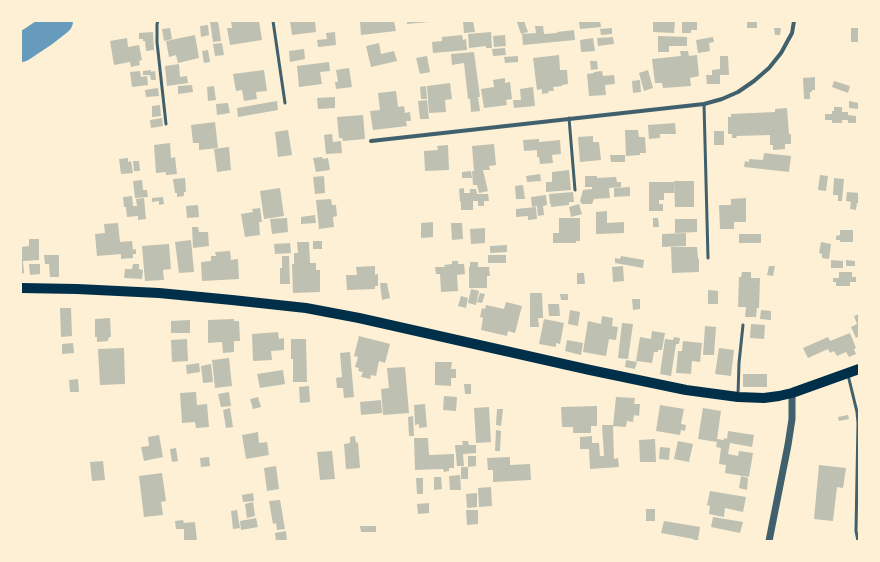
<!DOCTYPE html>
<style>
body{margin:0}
#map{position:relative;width:880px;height:562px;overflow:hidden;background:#fdf0d5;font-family:"DM Sans",sans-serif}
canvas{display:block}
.frame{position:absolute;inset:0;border:22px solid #fdf0d5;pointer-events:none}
</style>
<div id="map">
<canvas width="880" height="562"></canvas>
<div class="frame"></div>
</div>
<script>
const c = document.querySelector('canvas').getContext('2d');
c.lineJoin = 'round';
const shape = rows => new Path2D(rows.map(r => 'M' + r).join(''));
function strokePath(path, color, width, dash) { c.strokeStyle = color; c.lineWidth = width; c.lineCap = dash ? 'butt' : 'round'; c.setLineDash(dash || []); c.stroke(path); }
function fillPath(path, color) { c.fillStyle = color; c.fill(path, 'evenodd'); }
strokePath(shape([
 [21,48,45,32,59,21]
]), '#669bbc', 28);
fillPath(shape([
 [210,21,218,21,221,41,213,42],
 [231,21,259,21,262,40,230,45,227,28,232,28],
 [290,21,315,21,316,32,292,35],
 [360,21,394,21,396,31,361,35],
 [407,21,429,21,429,22,407,24],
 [463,21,473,21,475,32,464,33],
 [520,21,524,21,528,32,521,34,517,22],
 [579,21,600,21,601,27,580,29],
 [653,21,675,21,674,33,653,32],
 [682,21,697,21,697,30,691,30,691,33,682,33],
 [747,21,757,21,757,28,747,28],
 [208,25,209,35,201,37,200,26],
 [535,26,543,26,544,34,557,33,557,32,574,30,575,40,523,45,522,34,536,33],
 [170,28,172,39,164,41,162,29],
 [612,28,612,34,601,35,600,29],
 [774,28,781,28,780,35,775,35],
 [851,28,859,28,859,42,851,42],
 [153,32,154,50,146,51,145,41,143,41,143,39,139,39,139,33],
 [335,32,336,45,318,47,317,40,327,39,326,33],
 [491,32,492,48,486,48,486,46,469,48,468,34],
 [195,35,199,58,178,63,176,55,169,57,166,41],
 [462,35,463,40,466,39,467,50,433,53,432,42,442,41,442,37],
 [505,35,506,46,494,47,493,36],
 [658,36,687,37,687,46,669,46,669,52,658,52],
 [613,37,614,44,598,46,597,38],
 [713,37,714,42,709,43,710,51,698,53,696,40],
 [127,38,128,47,139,45,142,60,139,61,140,65,131,67,130,62,114,65,110,41],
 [593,38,595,51,581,52,580,40],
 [222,43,224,55,215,56,213,44],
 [379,43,381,54,394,51,397,61,371,67,366,46],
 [505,48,506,55,493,56,492,49],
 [304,49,305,59,290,62,289,51],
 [208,50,210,62,204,63,202,51],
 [680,51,688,51,689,56,697,55,699,76,690,78,691,86,663,88,662,83,655,83,652,59,681,56],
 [474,52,480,97,478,97,480,111,471,112,470,99,468,99,464,63,452,65,451,54],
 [559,55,560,70,567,70,568,84,562,85,562,86,553,87,554,91,548,91,549,93,542,94,542,89,537,90,533,58],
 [427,56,430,72,420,74,416,58],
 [518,56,518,62,505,63,504,57],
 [720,56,728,56,729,75,720,75,720,84,707,84,706,75,712,75,712,70,720,69,720,74],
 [590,61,597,61,598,69,591,70],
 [329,62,330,71,320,72,322,84,299,87,297,66],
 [179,64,180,77,187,76,188,83,167,86,165,66],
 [349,68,352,87,336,89,335,82,338,82,336,70],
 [151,70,151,72,155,71,156,80,151,80,150,75,143,75,143,71],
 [264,70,267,91,256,92,257,99,244,101,242,90,236,91,233,74],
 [648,70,653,88,644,91,639,73],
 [140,71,141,77,147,76,148,85,132,87,130,72],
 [602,71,603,76,614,75,615,84,605,85,606,95,589,96,587,74,594,73,594,72],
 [815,77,815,90,812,90,812,92,810,92,810,99,804,99,803,78],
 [505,78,505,83,510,82,512,99,506,100,507,105,484,108,481,89,494,87,493,80],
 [640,80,641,92,633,93,632,81],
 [834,81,850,86,848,93,832,87],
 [450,83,452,99,445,100,446,112,429,113,427,86],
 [192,85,193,92,178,94,178,86],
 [214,86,216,100,208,101,207,87],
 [426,86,427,99,421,99,420,87],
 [533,87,535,106,514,108,513,100,521,100,520,89],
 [158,88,159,96,146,97,145,90],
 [396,91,398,107,404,106,405,113,410,112,411,121,406,121,407,126,373,130,370,111,380,110,378,93],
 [335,97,335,108,318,109,317,98],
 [427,100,429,119,420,119,418,101],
 [277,101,278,110,238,117,237,108],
 [849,101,859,103,859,109,849,108],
 [228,103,230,113,217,115,216,104],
 [160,105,161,116,152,117,152,106],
 [834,107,842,107,842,112,848,112,848,115,856,116,856,123,848,123,848,120,842,120,842,123,832,123,832,120,825,120,825,114,832,114,832,111,834,111],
 [787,108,789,134,791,134,791,144,785,144,785,149,773,150,773,145,770,145,770,135,736,136,737,138,732,138,732,134,728,134,728,117,731,117,731,114,775,112,775,109],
 [363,115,365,139,343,141,342,138,339,138,337,117],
 [162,118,163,126,151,128,150,120],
 [215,122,218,148,199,150,199,143,193,143,191,125],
 [675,123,676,134,660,134,660,138,649,139,648,125],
 [288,130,292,155,278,157,275,132],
 [625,130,638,130,639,137,645,137,646,153,640,153,640,155,626,156],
 [714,131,724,131,724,145,714,145],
 [332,134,333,142,341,141,342,153,326,154,324,135],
 [593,136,593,142,599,142,601,160,580,162,578,137],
 [539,139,539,142,560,140,561,154,552,155,553,163,540,164,539,157,537,157,537,150,524,151,523,140],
 [170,143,171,158,175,157,177,174,166,175,166,172,156,173,154,145],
 [494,144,496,165,489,166,490,170,483,170,488,191,479,193,477,185,473,185,472,171,474,171,472,146],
 [448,145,449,170,425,171,424,151,438,150,437,146],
 [229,147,231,170,217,172,214,149],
 [764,153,791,156,789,172,744,167,745,161,749,162,749,159,763,160],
 [610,155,625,155,625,162,611,162],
 [322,157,323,159,328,158,330,170,316,172,313,158],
 [128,158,128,162,131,161,133,173,121,174,119,159],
 [133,161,139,161,140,171,134,171],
 [569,170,571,190,546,192,546,182,552,182,552,172],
 [471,171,472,178,462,178,462,172],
 [540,174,541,181,527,182,526,176],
 [820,175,828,176,826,191,818,190],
 [324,176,325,193,315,194,313,177],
 [585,176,597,176,597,178,616,177,617,182,621,182,621,187,609,188,610,198,594,199,592,204,582,204,580,201,583,190,592,189,592,187,585,187],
 [185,178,186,192,184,192,184,196,177,197,177,193,175,193,173,179],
 [834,178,844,179,842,201,838,201,838,195,833,195],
 [142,180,143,190,147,190,148,197,135,198,133,181],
 [674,181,694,181,694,207,675,207],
 [649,182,674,182,674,193,664,193,664,200,659,200,659,204,663,204,663,211,649,211],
 [523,185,525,199,516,199,515,186],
 [630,187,630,196,614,197,614,188],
 [280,188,284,216,264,219,260,191],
 [464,188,464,193,470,193,470,189,476,189,477,194,488,194,489,201,484,201,484,206,478,206,478,201,473,201,473,210,461,210,461,202,460,202,459,189],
 [573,192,574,202,569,202,569,205,551,207,551,204,550,204,549,194],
 [847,192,859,193,859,203,857,203,856,210,850,209,851,202,846,201],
 [546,195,547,205,543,206,544,215,538,216,537,206,532,207,531,197],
 [132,196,133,206,137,206,136,199,144,198,146,219,138,220,138,216,127,217,126,207,124,207,123,197],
 [163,197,164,204,159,205,159,201,152,202,152,198],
 [746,198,746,222,734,222,734,229,720,229,719,205,731,205,731,199],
 [331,199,332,205,336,205,337,216,333,217,334,227,319,229,316,200],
 [579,204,582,214,571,217,569,207],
 [198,205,199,217,187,218,186,206],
 [536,207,537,219,528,220,528,216,516,217,516,209],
 [260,208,262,222,259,222,260,235,245,237,241,214,253,212,252,209],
 [607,211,607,223,624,222,624,233,596,234,596,212],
 [315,215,316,223,301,224,301,217],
 [287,218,288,232,272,234,270,219],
 [559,218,580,218,580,241,576,241,576,243,553,243,553,233,559,233],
 [653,218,658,218,659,227,653,227],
 [675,219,697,219,697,232,675,233],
 [433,222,433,237,421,238,421,223],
 [118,223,120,242,132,241,133,250,136,249,136,254,133,254,133,258,121,259,121,254,97,256,95,234,105,233,104,224],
 [451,223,462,223,463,239,452,240],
 [192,227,198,227,199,232,208,232,209,246,193,248],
 [485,228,485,243,471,244,470,229],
 [840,230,853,230,853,242,840,242,840,240,836,240,836,236,840,235],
 [686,233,686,246,662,247,662,234],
 [739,234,761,234,761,243,739,243],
 [29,239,39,239,39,260,23,261,24,273,21,274,21,247,29,246],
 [191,240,194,272,179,273,175,242],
 [313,241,322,241,322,249,313,249],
 [297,242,309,242,310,263,316,263,316,270,320,270,320,292,293,293,292,264,294,264,294,253,298,253],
 [821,242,831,244,829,259,822,258,822,254,819,253],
 [290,243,291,253,275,254,274,244],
 [169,244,171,269,163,270,164,280,145,281,142,246],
 [507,245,507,252,490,253,490,246],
 [671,247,697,247,698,259,699,259,699,272,672,273],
 [230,251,231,260,238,259,239,279,202,281,201,262,211,261,211,256,216,256,215,252],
 [44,255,59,255,59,277,50,277,49,264,45,264],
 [488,255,506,255,506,263,488,263],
 [282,256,289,256,290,284,280,284,280,268,282,268],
 [621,256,644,260,643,268,615,263,615,258,620,259],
 [831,260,843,261,843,268,831,268],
 [846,260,855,261,855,266,846,266],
 [452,261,458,261,458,264,464,264,465,274,457,275,458,291,441,292,440,274,436,274,435,267,445,267,444,265,452,264],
 [470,262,478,262,478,267,489,267,490,276,487,276,487,288,469,288,469,267,470,267],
 [29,264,40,264,40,274,30,275],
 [133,264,139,264,139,269,143,270,142,279,124,278,125,269,132,269],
 [375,266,375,275,378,274,378,286,375,286,375,289,347,290,346,275,357,275,356,267],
 [623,266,624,281,613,282,612,267],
 [769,266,775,266,773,276,767,275],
 [742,272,751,272,751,278,760,278,759,308,757,308,756,317,745,317,746,307,738,307,739,277,741,277],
 [839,272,852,272,852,277,856,277,856,282,850,282,850,286,836,286,836,282,833,282,833,278,839,278],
 [577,273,584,273,585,284,577,284],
 [380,283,387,283,390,298,382,300],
 [471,289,479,291,476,305,468,303],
 [708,290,718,291,718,304,708,304],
 [480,293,485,294,482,303,477,302],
 [530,293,542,293,543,318,538,318,539,327,530,327],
 [560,294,568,294,568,300,561,300],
 [461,296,468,298,466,308,458,306],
 [632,299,640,299,640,309,633,310],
 [506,302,522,306,515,333,508,331,507,336,481,330,483,318,480,317,482,308,485,309,486,305,504,309],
 [548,304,559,304,560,316,549,316],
 [60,308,71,308,72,336,61,337],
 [570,310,580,312,578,326,568,324],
 [761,310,771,311,771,320,760,319],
 [859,314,859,336,856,338,851,327,857,324,854,316],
 [602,316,613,318,612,326,618,327,616,340,609,339,606,356,583,352,588,321,601,324],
 [110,318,111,337,109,337,109,339,108,339,108,341,97,342,97,337,95,337,95,319],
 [234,319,234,321,239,321,240,341,234,341,234,352,223,353,222,342,208,343,208,320],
 [544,319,564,323,560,344,556,343,556,347,539,344],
 [190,320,190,333,171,333,171,321],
 [622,323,633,324,628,359,618,358],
 [751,324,765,325,764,339,750,338],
 [705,326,716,327,714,355,703,355],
 [652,331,665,333,662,350,658,350,658,352,654,352,652,363,636,361,640,337,651,339],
 [278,332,279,339,284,338,284,350,271,351,272,360,253,361,252,334],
 [850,333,856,348,854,349,856,354,849,357,846,352,837,356,834,351,830,353,828,349,808,358,803,348,828,337,830,341],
 [359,336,390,344,385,363,379,361,376,376,371,375,370,379,361,377,363,372,358,371,359,368,355,367,358,357,354,356],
 [674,337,680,338,679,344,676,344,671,376,660,374,665,339,673,340],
 [187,339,188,361,172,362,171,340],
 [291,339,306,339,307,382,293,382,293,359,291,359],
 [567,340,583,343,581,355,565,351],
 [683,341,702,343,700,362,692,361,691,374,676,373,678,351,682,351],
 [73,343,74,353,62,354,62,344],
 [124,348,125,384,100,385,98,349],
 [719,348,734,350,731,376,715,374],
 [350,352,354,397,344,398,343,388,337,388,336,378,342,377,340,353],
 [229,358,232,386,215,388,212,360],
 [626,360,637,362,635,369,625,367],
 [435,362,452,362,451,369,456,369,456,378,451,378,451,386,435,385],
 [199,363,200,372,187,374,186,365],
 [211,364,213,382,203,383,201,366],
 [405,367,409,413,383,415,381,389,389,388,387,368],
 [283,370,285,384,260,388,257,374],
 [743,374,767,374,767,387,743,387],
 [78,379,79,392,70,392,69,380],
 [464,384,471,384,471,394,465,394],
 [309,386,310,402,300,403,299,387],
 [196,392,197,405,207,404,209,427,196,428,195,422,182,423,180,393],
 [229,392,231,406,221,407,218,394],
 [444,396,457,397,456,411,443,410],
 [258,397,261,407,253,409,250,399],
 [616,397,635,398,634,404,640,404,639,416,634,415,633,422,627,421,626,427,613,426],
 [381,400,382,413,361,415,360,402],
 [425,404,427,427,419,428,419,424,415,425,414,405],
 [660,405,684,409,681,424,686,425,685,431,681,430,680,435,656,431],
 [597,406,597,426,591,426,591,433,573,433,573,427,562,427,561,407],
 [489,407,491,442,476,443,474,408],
 [230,408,233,427,226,428,223,410],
 [703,408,721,411,717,439,724,440,724,438,727,439,728,431,754,435,752,447,730,443,728,454,738,456,739,451,753,453,749,477,725,473,726,465,719,464,721,448,716,447,717,442,698,439],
 [497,409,503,409,501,426,496,425],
 [848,415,849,419,839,421,838,417],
 [413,416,414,436,409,436,408,417],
 [602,425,613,425,614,459,618,458,619,467,590,469,589,449,580,449,580,437,592,436,592,443,599,443,600,456,604,456],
 [496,430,501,431,500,451,495,451],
 [258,432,259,443,267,442,269,455,246,459,242,435],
 [159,435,163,457,144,461,141,447,149,446,148,437],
 [355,436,356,443,358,442,360,468,346,469,344,444,350,443,350,437],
 [414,438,428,438,429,455,454,454,454,468,449,468,449,471,444,472,443,469,415,470],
 [655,439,656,462,640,462,639,440],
 [462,441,468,441,469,445,476,445,476,453,463,454,464,466,457,466,455,445,463,445],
 [678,441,693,444,689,462,674,459],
 [660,447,670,448,669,460,659,459],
 [176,448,178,461,172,462,170,449],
 [332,451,335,479,320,480,317,452],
 [468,456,476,456,476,466,468,467],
 [209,457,210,466,201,467,200,458],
 [510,457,510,465,530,464,531,480,493,482,493,470,488,470,487,458],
 [103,461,105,480,92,481,90,462],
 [819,465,846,468,843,488,837,487,833,521,814,519],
 [276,466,279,489,267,491,264,468],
 [461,467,468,467,468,479,461,479],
 [162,473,166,501,161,502,163,515,144,517,139,476],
 [460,475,461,490,450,490,449,476],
 [741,476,748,478,747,490,739,488],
 [434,477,441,477,442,489,434,490],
 [416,478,423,478,423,494,417,494],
 [491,487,492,506,479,507,478,488],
 [710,491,746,497,743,512,725,508,724,517,709,514,710,506,707,505],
 [253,493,254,501,243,502,242,495],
 [477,493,477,507,467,508,466,494],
 [280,500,285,529,277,530,276,523,273,524,269,501],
 [253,502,255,516,247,518,245,504],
 [429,503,429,513,418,514,417,504],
 [646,509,655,509,655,521,646,521],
 [237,510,240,528,233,529,231,511],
 [466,510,478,510,478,524,467,525],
 [713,517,743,522,740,533,711,527],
 [256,518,258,527,241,530,240,521],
 [183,520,184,523,195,522,197,541,184,541,184,529,176,529,175,521],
 [664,521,700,527,698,540,701,541,693,541,694,539,661,533],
 [360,526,376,526,376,532,361,532],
 [286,531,287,541,276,541,275,533]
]), '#bec0b2');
strokePath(shape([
 [158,21,157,24,157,42,166,124],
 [273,21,285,103],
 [704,104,708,258],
 [569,118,575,190],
 [848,375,857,412,858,423,856,531,858,541],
 [738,395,739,363,743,325]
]), '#3f606c', 3);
strokePath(shape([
 [371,141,704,104,722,99,738,92,754,81,769,68,781,53,792,33,794,21]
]), '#3f606c', 4);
strokePath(shape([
 [769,541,788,445,792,419,792,393]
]), '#3f606c', 7);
strokePath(shape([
 [21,288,77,289,159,293,232,300,306,308,359,318,590,370,686,390,738,397,764,398,779,396,792,393,859,369]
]), '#003049', 10);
</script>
